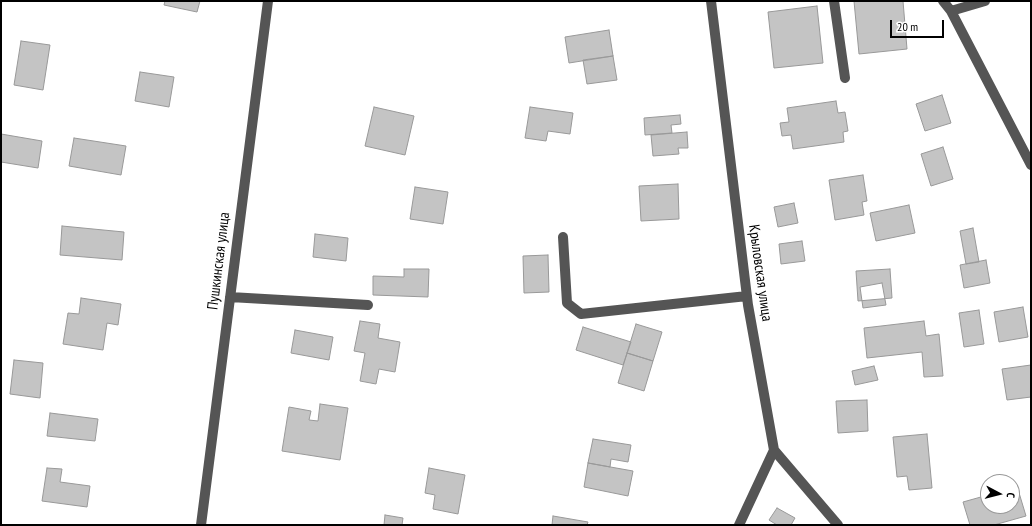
<!DOCTYPE html>
<meta charset="utf-8">
<style>
body{margin:0}
#map{position:relative;width:1032px;height:526px;overflow:hidden;background:#fff;font-family:"PT Sans Narrow",sans-serif}
canvas{display:block}
.frame{position:absolute;inset:0;border:2px solid #000;pointer-events:none}
.north{position:absolute;left:980px;top:474px;width:40px;height:40px;box-sizing:border-box;background:#fff;border:1px solid #999;border-radius:50%;rotate:97deg;font-size:11px;font-weight:700;line-height:16px;text-align:center;color:#000}
.north::after{content:'';display:block;margin:auto;width:14px;height:18px;background:#000;clip-path:polygon(50% 0,100% 100%,50% 72%,0 100%)}
.scale{position:absolute;left:890px;top:20px;width:54px;height:18px;box-sizing:border-box;border:2px solid #000;border-top:0;padding-left:5px;font-size:12px;line-height:14px;white-space:nowrap;color:#000;-webkit-text-stroke:3px #fff;paint-order:stroke}
</style>
<div id="map">
<canvas width="1032" height="526"></canvas>
<div class="frame"></div>
<div class="north">С</div>
<div class="scale">20 m</div>
</div>
<script>
const c = document.querySelector('canvas').getContext('2d');
c.lineJoin = 'round';
function fillPath(path, color) { c.fillStyle = color; c.fill(path, 'evenodd'); }
const shape = rows => new Path2D(rows.map(r => 'M' + r).join(''));
function strokePath(path, color, width, dash) { c.strokeStyle = color; c.lineWidth = width; c.lineCap = dash ? 'butt' : 'round'; c.setLineDash(dash || []); c.stroke(path); }
function write(font, color, halo, rows, align = 'center') {
  c.font = font + ' "PT Sans Narrow",sans-serif'; c.lineWidth = 3.5; c.setLineDash([]); c.textBaseline = 'middle'; c.strokeStyle = halo; c.fillStyle = color; for (const [text, x, y, turn = 0] of rows) {
    c.save(); c.translate(x, y); c.rotate((+turn || 0) * Math.PI / 180); c.textAlign = isNaN(turn) ? turn : align; if (halo) c.strokeText(text, 0, 0); c.fillText(text, 0, 0); c.restore();
  }
}
const building = shape([
 [165,1,200,1,197,12,164,5,165,1],
 [854,1,903,1,907,49,859,54,854,1],
 [817,6,823,63,774,68,768,12,817,6],
 [609,30,613,56,569,63,565,37,609,30],
 [21,41,50,45,43,90,14,85,21,41],
 [613,56,617,80,587,84,583,60,613,56],
 [140,72,174,77,169,107,135,101,140,72],
 [942,95,951,123,925,131,916,104,942,95],
 [836,101,838,113,845,112,848,131,843,132,844,142,793,149,791,135,782,136,780,123,789,122,787,108,836,101],
 [374,107,414,116,405,155,365,146,374,107],
 [530,107,573,113,570,134,548,131,546,141,525,138,530,107],
 [680,115,681,124,671,125,672,133,645,135,644,118,680,115],
 [687,132,688,148,678,148,679,154,653,156,651,135,687,132],
 [1,134,42,141,38,168,1,162,1,134],
 [74,138,126,146,121,175,69,166,74,138],
 [943,147,953,179,931,186,921,154,943,147],
 [863,175,867,201,862,202,864,215,835,220,829,180,863,175],
 [678,184,679,219,641,221,639,186,678,184],
 [415,187,448,192,443,224,410,219,415,187],
 [794,203,798,223,778,227,774,207,794,203],
 [909,205,915,233,876,241,870,213,909,205],
 [62,226,124,232,122,260,60,255,62,226],
 [973,228,979,262,966,264,960,231,973,228],
 [315,234,348,238,346,261,313,257,315,234],
 [802,241,805,261,781,264,779,244,802,241],
 [548,255,549,292,524,293,523,256,548,255],
 [986,260,990,283,964,288,960,265,986,260],
 [404,269,429,269,428,297,373,295,373,276,404,277,404,269],
 [890,269,892,298,858,301,856,271,890,269],
 [882,283,886,305,863,308,860,287,882,283],
 [81,298,121,304,118,325,107,323,103,350,63,344,68,313,79,314,81,298],
 [1023,307,1028,337,999,342,994,312,1023,307],
 [979,310,984,344,964,347,959,313,979,310],
 [360,321,380,324,378,338,400,342,395,372,379,369,376,384,360,381,365,353,354,351,360,321],
 [924,321,926,336,939,334,943,376,924,377,922,352,867,358,864,328,924,321],
 [636,324,662,332,653,361,627,353,636,324],
 [583,327,631,342,623,365,576,350,583,327],
 [295,330,333,337,329,360,291,353,295,330],
 [627,353,653,361,644,391,618,383,627,353],
 [14,360,43,363,40,398,10,394,14,360],
 [1031,365,1031,397,1007,400,1002,369,1031,365],
 [874,366,878,380,855,385,852,371,874,366],
 [867,400,868,431,838,433,836,401,867,400],
 [320,404,348,408,340,460,282,451,289,407,311,411,309,420,318,421,320,404],
 [50,413,98,419,95,441,47,436,50,413],
 [927,434,932,488,909,490,907,476,897,477,893,437,927,434],
 [593,439,631,445,628,462,611,459,610,467,588,463,593,439],
 [588,463,633,471,628,496,584,487,588,463],
 [47,468,62,469,60,482,90,486,87,507,42,501,47,468],
 [429,468,465,475,458,514,433,509,435,495,425,493,429,468],
 [1017,486,1026,516,994,525,970,525,963,502,988,495,988,506,1012,506,1012,488,1017,486],
 [777,508,795,518,791,525,777,525,769,520,777,508],
 [385,515,403,518,402,525,384,525,385,515],
 [553,516,588,522,587,525,552,525,553,516]
]);
fillPath(building, '#c4c4c4');
strokePath(building, '#999', 1);
strokePath(shape([
 [711,1,748,305,774,450,838,525],
 [834,1,845,78],
 [943,1,951,11,1031,165],
 [951,11,985,1],
 [563,237,567,303,581,314,747,296],
 [230,297,368,305],
 [201,525,268,1],
 [739,525,774,450]
]), '#555', 10);
write('15px', '#000', '#fff', [
 ["Пушкинская улица",219,261,-83],
 ["Крыловская улица",760,273,82]
]);
</script>
